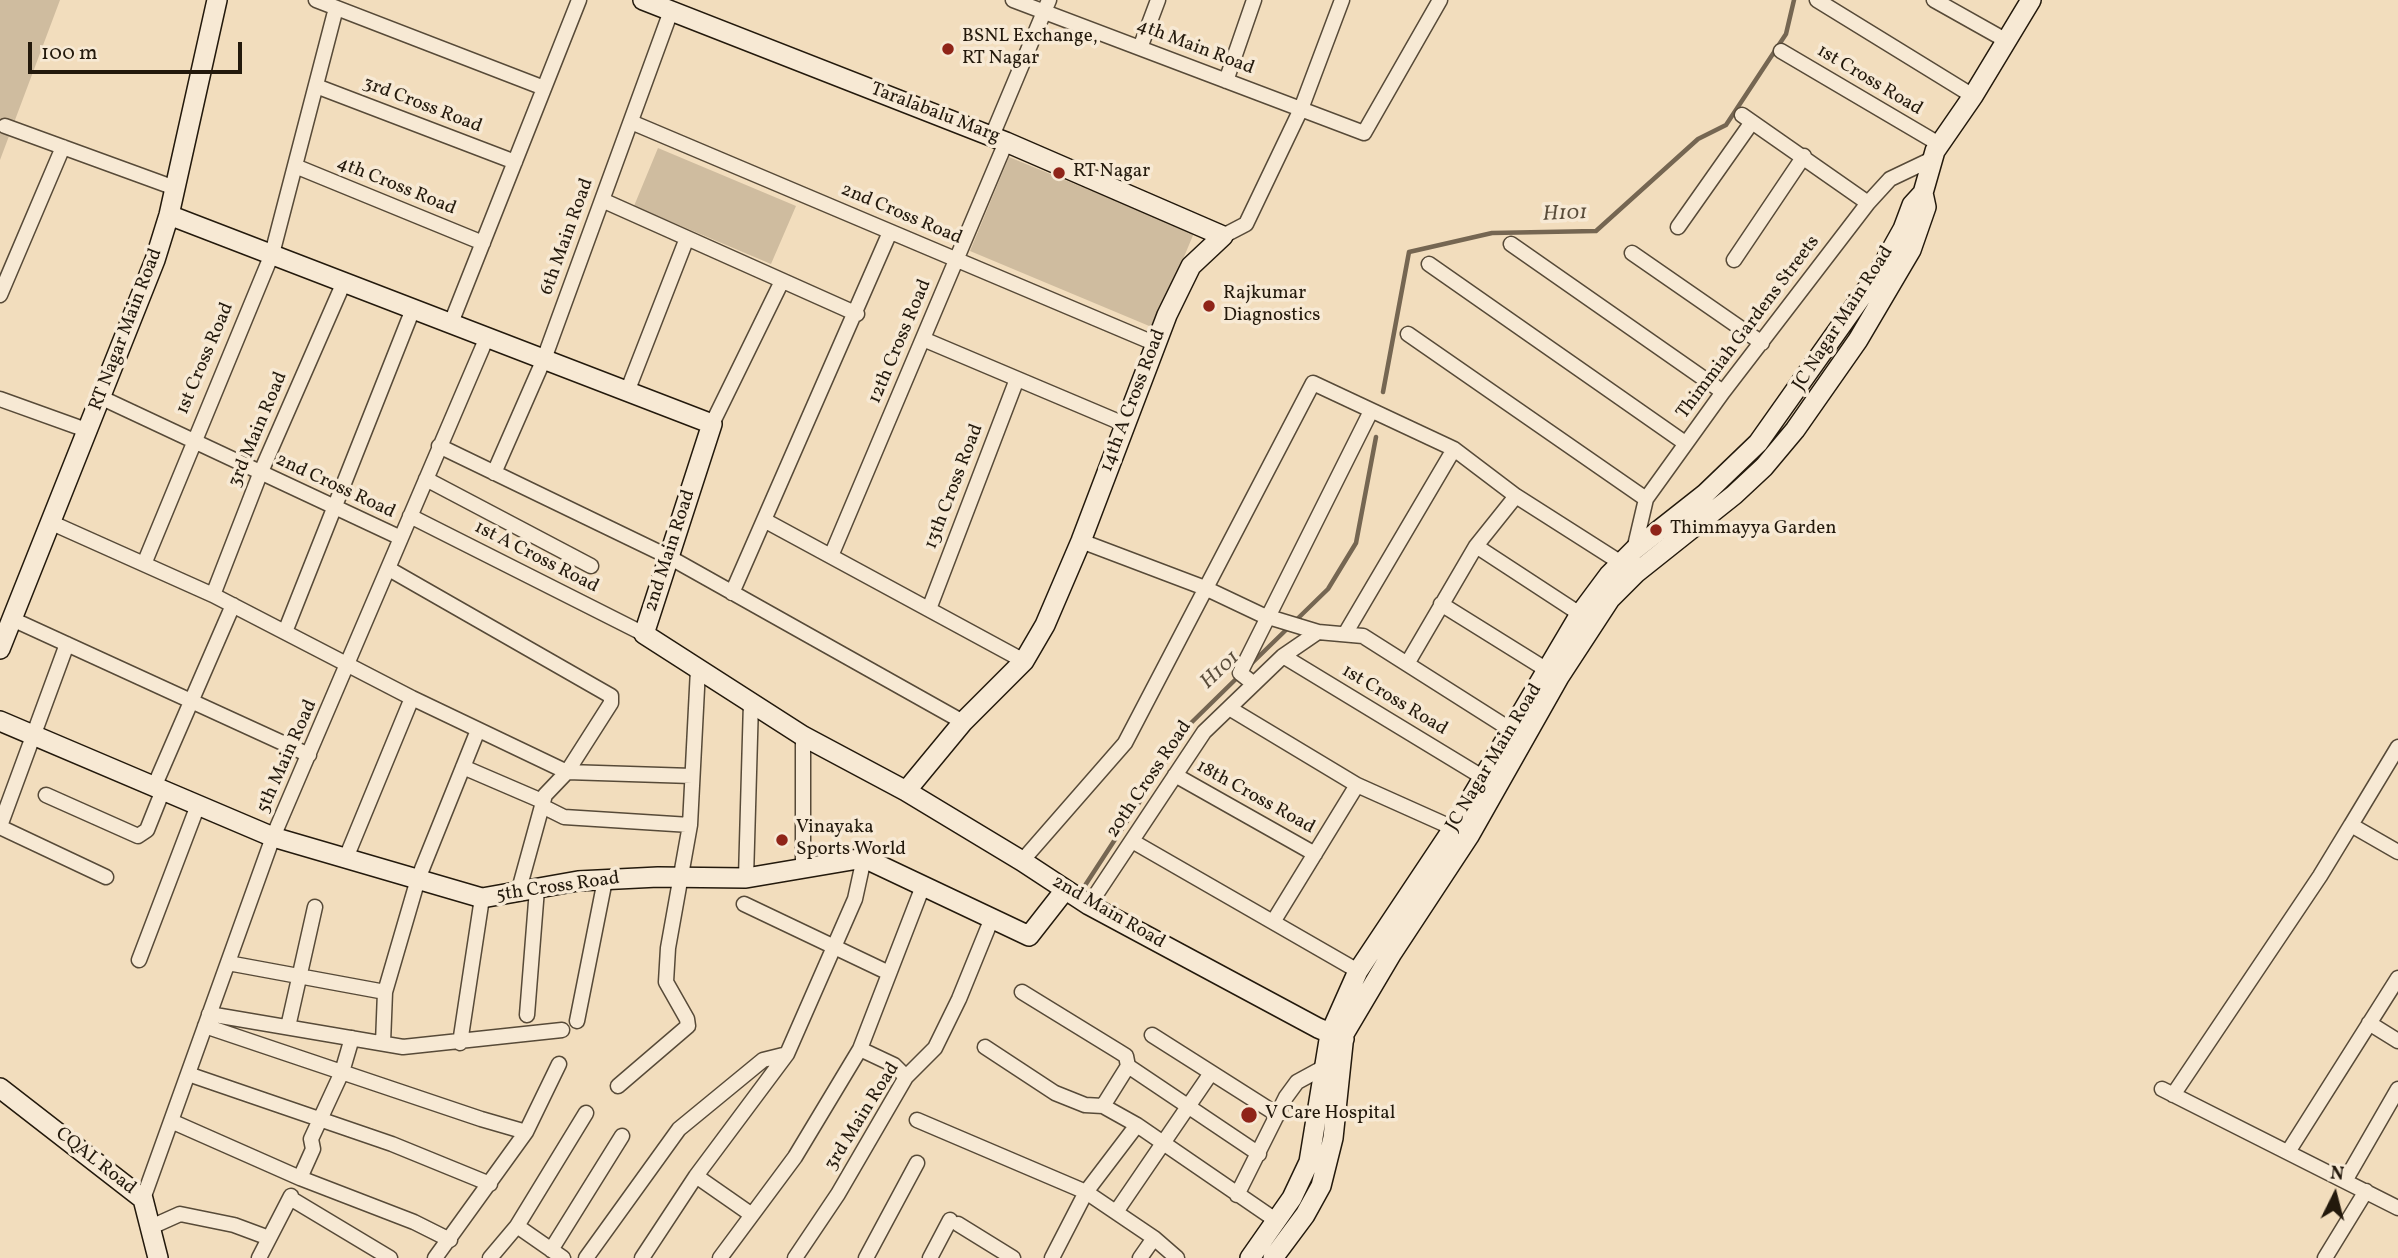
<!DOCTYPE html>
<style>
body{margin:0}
#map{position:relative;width:2398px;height:1258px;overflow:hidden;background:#f2ddbd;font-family:Vollkorn,serif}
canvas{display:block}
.north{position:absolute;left:2300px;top:1160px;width:70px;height:70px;-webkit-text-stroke:5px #f7e9d4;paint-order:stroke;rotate:6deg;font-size:19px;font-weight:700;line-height:28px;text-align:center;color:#23190c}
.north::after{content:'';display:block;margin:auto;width:24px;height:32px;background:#23190c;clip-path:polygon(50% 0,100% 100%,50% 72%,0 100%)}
.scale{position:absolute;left:28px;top:42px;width:214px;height:32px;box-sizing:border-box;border:4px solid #23190c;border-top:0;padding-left:9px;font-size:21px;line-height:24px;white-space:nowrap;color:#23190c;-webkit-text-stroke:5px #f7e9d4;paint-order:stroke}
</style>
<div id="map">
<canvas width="2398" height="1258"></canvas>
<div class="north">N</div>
<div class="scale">100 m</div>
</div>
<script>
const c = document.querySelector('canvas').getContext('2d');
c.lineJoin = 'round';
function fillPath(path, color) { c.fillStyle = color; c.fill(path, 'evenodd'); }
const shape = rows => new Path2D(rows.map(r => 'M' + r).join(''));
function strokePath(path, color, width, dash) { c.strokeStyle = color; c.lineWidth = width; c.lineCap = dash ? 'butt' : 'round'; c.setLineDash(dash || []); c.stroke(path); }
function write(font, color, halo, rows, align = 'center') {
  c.font = font + ' Vollkorn,serif'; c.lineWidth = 7; c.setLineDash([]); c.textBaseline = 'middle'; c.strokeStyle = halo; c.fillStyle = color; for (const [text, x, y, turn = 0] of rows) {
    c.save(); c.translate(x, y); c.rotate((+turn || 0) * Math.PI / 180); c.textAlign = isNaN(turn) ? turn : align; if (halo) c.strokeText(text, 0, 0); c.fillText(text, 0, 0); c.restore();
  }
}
fillPath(shape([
 [0,0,60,0,0,160],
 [658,148,796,206,771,264,634,206],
 [1009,157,1194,233,1154,328,970,251]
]), '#cfbc9f');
strokePath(shape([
 [1383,392,1409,252,1492,233,1596,231,1698,139,1726,125,1786,34,1794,0],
 [1249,666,1328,589,1356,543,1376,437],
 [1084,887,1191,723,1238,677]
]), '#756652', 4.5);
const street = shape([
 [316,0,544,88],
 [1013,0,1364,133,1440,0],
 [1817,0,1973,96],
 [1934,0,2007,41],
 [1140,48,1158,0],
 [1781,51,1939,144],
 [1226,81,1254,0],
 [316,86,515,162],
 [1742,115,1868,203],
 [631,122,1156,344],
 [5,126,175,188],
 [992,136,1049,0],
 [295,166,483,243],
 [602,200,857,314],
 [1678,227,1752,122],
 [1223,236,1246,224,1301,109,1342,0],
 [1511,244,1723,392],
 [1632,253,1762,343],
 [1734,260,1804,156],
 [1429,264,1685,443],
 [0,295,63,147],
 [451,323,579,0],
 [1408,334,1646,499],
 [923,339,1124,424],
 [627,392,687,238],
 [102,398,401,538],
 [0,399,89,431],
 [712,424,782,281],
 [439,446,669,557,963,722],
 [494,473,544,359,671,11],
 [426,479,591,566],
 [410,516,644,634],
 [764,520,1024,661],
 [52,523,213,595,412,698,567,772,692,776],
 [1081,541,1205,588,1262,615,1318,632],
 [1476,546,1580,614],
 [1634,550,1646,499,1723,392,1868,203,1890,179,1932,159],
 [831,556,1006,142],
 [144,564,272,254,336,8],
 [389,569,611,696,611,703,567,772,545,795,518,893],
 [732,593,890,232],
 [213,595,260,474,344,282],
 [1441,604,1547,670],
 [929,609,1017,379],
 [12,619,309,755],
 [285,632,413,309],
 [1345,634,1454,449],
 [1283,656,1484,778],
 [1407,664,1476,546,1516,496],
 [1254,684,1240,673,1371,411],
 [1229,708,1357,785,1462,832],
 [463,767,542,801,544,807,564,817,690,825,698,669],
 [1175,775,1315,854],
 [154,787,233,605],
 [46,795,138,836,147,830,163,790],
 [2351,825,2398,747],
 [0,826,67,644],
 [0,827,106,877],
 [1132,841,1358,971],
 [346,858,412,698],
 [1022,861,1125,743,1313,383,1454,449,1516,496,1629,568],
 [803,868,803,736],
 [746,878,751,702],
 [744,904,889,973],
 [1089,905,1204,732,1283,656,1318,632,1363,636,1519,735],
 [1273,922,1357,785],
 [139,960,198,805],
 [228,963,385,992],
 [1022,992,1118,1051,1126,1056,1128,1066,1259,1154],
 [209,1014,403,1047,562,1030],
 [527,1015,537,889],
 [577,1021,605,880],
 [2369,1023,2398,1041],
 [205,1026,481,1119,526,1132],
 [288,1027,315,907],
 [1152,1035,1278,1115],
 [383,1043,385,992,418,879,478,730],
 [460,1043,482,898],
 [985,1047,1055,1093,1085,1105,1103,1106,1137,1125,1277,1221],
 [860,1049,894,1065,906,1077],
 [188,1074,392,1144,490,1184],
 [618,1086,688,1026,687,1019,666,982,668,948,690,825],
 [2162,1089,2398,1208],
 [2173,1095,2320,876,2351,825,2398,852],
 [1103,1106,1128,1066],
 [917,1120,1086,1192,1154,1238,1177,1258],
 [171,1121,300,1178,414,1222,450,1240],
 [2288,1152,2398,978],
 [696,1176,752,1215],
 [300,1178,313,1149,311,1139,342,1072,352,1038],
 [2345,1181,2398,1089],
 [1237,1195,1286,1097,1297,1082,1330,1064],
 [290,1198,390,1258],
 [143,1199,273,837,487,337],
 [1116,1212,1211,1073],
 [958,1224,1013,1258],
 [517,1226,586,1113],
 [151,1227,180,1214,234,1225,269,1238],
 [551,1250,622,1136],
 [259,1258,291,1196],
 [435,1258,526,1132,559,1064],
 [490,1258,517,1226,563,1258],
 [586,1258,679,1129,763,1060,787,1054],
 [642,1258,696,1176,787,1054,855,899,864,858],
 [720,1258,795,1157,860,1049,923,886],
 [795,1258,838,1194,906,1077,935,1048,959,999,992,918],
 [866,1258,917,1163],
 [930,1258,950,1220],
 [1052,1258,1086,1192,1137,1125],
 [1140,1258,1154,1238],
 [2325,1258,2366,1191]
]);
const secondary = shape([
 [643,0,1006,142,1223,236,1191,266,1167,315,1081,541,1045,625,1024,661,963,722,906,791],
 [169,215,712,424,644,634,803,736,906,791,1022,861,1089,905,1318,1028,1344,1039],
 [0,649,155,260,169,215,217,0],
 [0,721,273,837,482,898,578,881,658,877,746,878,864,858,1029,936,1065,890],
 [0,1088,143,1199,158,1258],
 [1250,1258,1292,1198,1309,1162,1330,1034,1358,971,1454,827,1580,614,1609,575,1634,550,1705,494,1758,443,1879,272,1903,229,1912,205,1923,193],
 [1273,1258,1305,1215,1321,1186,1333,1138,1344,1034,1392,953,1469,836,1559,677,1610,599,1636,573,1734,495,1764,467,1795,430,1858,340,1911,250,1926,207,1923,193,1935,151,1973,96,2031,0]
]);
strokePath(street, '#574a38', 17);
strokePath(secondary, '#23190c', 22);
strokePath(street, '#f7e9d4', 14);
strokePath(secondary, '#f7e9d4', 19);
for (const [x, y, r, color] of [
 [948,49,7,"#8f2418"],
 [1059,173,7,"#8f2418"],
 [1209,306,7,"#8f2418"],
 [1656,530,7,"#8f2418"],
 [782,840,7,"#8f2418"],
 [1249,1115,9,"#8f2418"]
]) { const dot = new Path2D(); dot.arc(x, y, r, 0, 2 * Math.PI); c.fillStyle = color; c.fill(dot); strokePath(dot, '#f7e9d4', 2.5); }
write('19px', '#23190c', '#f7e9d4', [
 ["BSNL Exchange,",962,38],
 ["RT Nagar",962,60],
 ["RT Nagar",1073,173],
 ["Rajkumar",1223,295],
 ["Diagnostics",1223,317],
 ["Thimmayya Garden",1670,530],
 ["Vinayaka",796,829],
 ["Sports World",796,851],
 ["V Care Hospital",1265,1115]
], 'left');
write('19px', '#23190c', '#f7e9d4', [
 ["4th Main Road",1195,48,21],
 ["1st Cross Road",1869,81,31],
 ["3rd Cross Road",422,106,21],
 ["Taralabalu Marg",935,114,21],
 ["4th Cross Road",396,187,22],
 ["2nd Cross Road",901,215,23],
 ["6th Main Road",568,237,-70],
 ["JC Nagar Main Road",1844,319,-57],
 ["Thimmiah Gardens Streets",1749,328,-53],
 ["RT Nagar Main Road",127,330,-69],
 ["12th Cross Road",901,342,-67],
 ["1st Cross Road",206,359,-67],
 ["14th A Cross Road",1134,401,-69],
 ["3rd Main Road",259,430,-67],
 ["2nd Cross Road",335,487,25],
 ["13th Cross Road",955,487,-69],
 ["2nd Main Road",671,551,-72],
 ["1st A Cross Road",536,558,27],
 ["1st Cross Road",1394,701,31],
 ["5th Main Road",288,757,-66],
 ["JC Nagar Main Road",1495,758,-59],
 ["20th Cross Road",1150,780,-56],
 ["18th Cross Road",1255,798,29],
 ["5th Cross Road",558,888,-8],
 ["2nd Main Road",1108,913,30],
 ["3rd Main Road",863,1117,-58],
 ["CQAL Road",95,1162,38]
]);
write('italic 21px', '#5a4d3b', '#f7e9d4', [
 ["H101",1565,215,-2],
 ["H101",1221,671,-44]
]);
</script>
